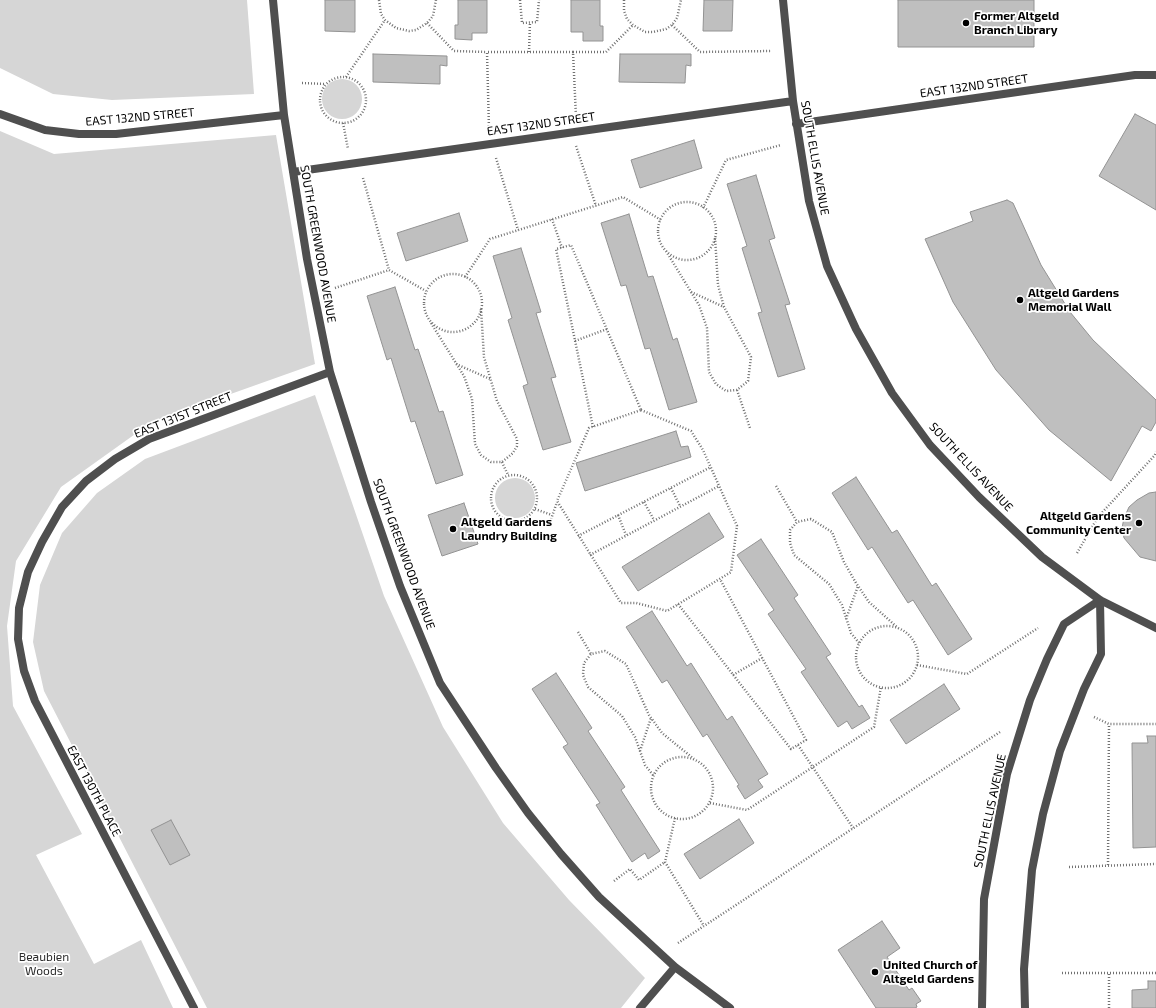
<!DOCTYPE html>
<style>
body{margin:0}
canvas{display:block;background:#fff}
</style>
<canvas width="1156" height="1008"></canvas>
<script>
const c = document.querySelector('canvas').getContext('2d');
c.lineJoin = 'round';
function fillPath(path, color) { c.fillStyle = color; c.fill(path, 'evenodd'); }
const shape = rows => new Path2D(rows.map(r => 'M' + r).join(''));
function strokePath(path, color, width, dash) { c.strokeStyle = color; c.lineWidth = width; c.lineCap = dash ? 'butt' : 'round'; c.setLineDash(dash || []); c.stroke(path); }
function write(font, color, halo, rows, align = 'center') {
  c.font = font + ' "Exo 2",sans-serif'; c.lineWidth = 3.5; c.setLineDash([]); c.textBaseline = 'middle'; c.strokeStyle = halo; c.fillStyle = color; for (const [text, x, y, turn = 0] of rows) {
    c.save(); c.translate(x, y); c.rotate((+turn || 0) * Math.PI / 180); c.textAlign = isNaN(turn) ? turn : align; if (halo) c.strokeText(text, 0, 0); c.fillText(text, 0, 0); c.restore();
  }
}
fillPath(shape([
 [0,0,247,0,254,94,112,100,53,94,0,68],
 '322 99a20 20 0 1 1 40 0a20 20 0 1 1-40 0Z',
 [0,131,54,154,276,135,315,364,152,422,61,487,16,561,7,626,13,706,82,834,36,855,94,964,141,940,173,1008,0,1008],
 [315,395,384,596,443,727,503,823,569,900,645,978,621,1008,207,1008,44,691,33,642,40,585,62,533,97,493,145,459],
 '495 498a20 20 0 1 1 40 0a20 20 0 1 1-40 0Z'
]), '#d6d6d6');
const building = shape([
 [325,0,355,0,355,32,325,31,325,0],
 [458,0,487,0,487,33,472,33,472,40,455,39,455,25,458,25,458,0],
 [571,0,600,0,600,26,603,26,603,41,583,41,583,32,571,32,571,0],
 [704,0,733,0,732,31,703,31,704,0],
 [898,0,1034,0,1034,47,898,47,898,0],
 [373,54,447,56,447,66,440,65,440,84,373,82,373,54],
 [620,54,691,54,691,66,686,65,685,83,619,82,620,54],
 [1135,114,1156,125,1156,210,1099,176,1135,114],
 [694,140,702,168,640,188,631,160,694,140],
 [756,175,775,238,769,240,790,304,785,305,805,369,778,377,758,313,762,312,742,248,747,246,727,184,756,175],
 [1007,200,1013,203,1041,265,1070,312,1093,340,1156,400,1156,422,1151,431,1142,426,1111,481,1049,430,996,370,953,302,925,239,973,221,970,212,1007,200],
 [459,213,468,241,406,261,397,233,459,213],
 [629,214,648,277,653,276,673,340,677,338,697,402,669,410,650,348,645,349,626,285,621,286,601,223,629,214],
 [521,248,541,312,536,313,556,377,551,378,571,442,543,450,523,386,528,384,508,320,512,318,493,256,521,248],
 [395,287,415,350,418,349,439,412,443,411,463,475,436,484,415,421,411,422,391,358,387,360,367,296,395,287],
 [676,431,681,447,688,446,691,457,585,491,576,463,676,431],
 [856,477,892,533,897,530,932,586,936,583,972,639,948,655,913,600,908,603,872,547,868,550,832,493,856,477],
 [1156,492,1156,561,1140,557,1124,538,1122,528,1124,518,1129,507,1137,500,1149,493,1156,492],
 [464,503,478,544,442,556,428,515,464,503],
 [709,513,724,537,638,591,622,567,709,513],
 [761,539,798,595,794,598,831,654,826,657,859,707,862,705,870,718,852,729,847,721,838,727,801,672,806,669,768,614,774,610,737,555,761,539],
 [652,611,687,666,691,663,727,720,732,716,768,774,758,780,763,787,745,799,737,786,739,785,707,734,703,737,667,680,662,683,626,627,652,611],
 [556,673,592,728,588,731,625,787,621,790,660,851,648,859,645,853,632,862,596,805,600,803,563,747,568,744,532,689,556,673],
 [944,684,960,709,906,744,890,720,944,684],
 [1147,736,1156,736,1156,847,1133,848,1132,743,1148,743,1147,736],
 [739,819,754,843,700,879,684,854,739,819],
 [171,820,190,855,170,865,151,830,171,820],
 [882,921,900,948,887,957,909,990,912,988,921,1001,916,1004,917,1007,915,1008,876,1008,838,950,882,921],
 [1148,981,1156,981,1156,1008,1132,1008,1132,990,1148,989,1148,981]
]);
fillPath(building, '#bfbfbf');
strokePath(building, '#939393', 1);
strokePath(shape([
 [379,0,381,14,385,20,396,28,409,31,416,30,427,23,433,16,436,0],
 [520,0,522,23,537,22,539,0],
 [624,0,624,11,627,19,633,25,645,32,653,32,666,29,672,25,677,18,681,0],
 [427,23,454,51,487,52],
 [672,25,700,52,772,51],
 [529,52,530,22],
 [573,52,606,52,633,25],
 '320 100a23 23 0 1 1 46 0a23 23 0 1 1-46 0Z',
 [346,77,385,20],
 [302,83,326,84],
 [343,123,348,149],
 [489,129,487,52,573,52,576,117],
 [576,146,596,206],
 [496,158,518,230],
 [363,178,389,270],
 '658 231a29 29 0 1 1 58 0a29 29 0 1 1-58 0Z',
 [703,208,726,160,781,145],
 [552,219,562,248],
 [666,251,699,305,707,328,709,372,716,384,726,391,737,390,748,381,751,357,724,307,718,285,715,237],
 '424 303a29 29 0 1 1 58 0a29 29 0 1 1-58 0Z',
 [465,277,490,239,623,197,661,220],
 [335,288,389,270,426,291],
 [691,292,724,307],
 [431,323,464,376,472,399,475,444,481,455,491,462,502,462,513,453,517,446,517,439,497,401,484,357,481,309],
 [575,341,607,329],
 [456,364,490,379],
 [737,390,750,428],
 [641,410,691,431,703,450,737,526,731,572,667,611,636,603,621,603,557,501,589,428,641,410],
 [593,427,556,249,571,245,641,410],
 [502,462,508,475],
 '491 498a23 23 0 1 1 46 0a23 23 0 1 1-46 0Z',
 [776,486,797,522],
 [671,488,680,506],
 [644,502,654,520],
 [535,509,552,515],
 [618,515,626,535],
 [550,522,557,502],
 [578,536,711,467],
 [1077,553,1098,517,1155,455,1156,452],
 [590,555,719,486],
 [678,604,791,749,806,740,720,579],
 [846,619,858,586],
 '856 657a31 31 0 1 1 62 0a31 31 0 1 1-62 0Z',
 [578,632,591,654],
 [859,643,851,633,842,605,829,584,794,555,790,543,790,530,797,522,811,519,832,532,844,562,856,583,869,602,898,628],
 [917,665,967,674,1038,628],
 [733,675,762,658],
 [1094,717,1109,724,1156,724],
 [798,745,853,828],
 [640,751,651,718],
 '651 788a31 31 0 1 1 62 0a31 31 0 1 1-62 0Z',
 [653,775,645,765,635,737,622,716,588,687,583,675,584,663,591,654,605,651,626,664,649,715,662,733,694,759],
 [710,803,747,810,874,727,881,687],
 [675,818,665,862,704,926],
 [1108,865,1109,724],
 [1069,867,1156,864],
 [614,881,630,869,639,880,665,862],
 [678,943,1000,732],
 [1062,973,1156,973],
 [1109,1008,1109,973]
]), '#717171', 2.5, [1, 2]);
strokePath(shape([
 [273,0,284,115,307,259,330,372,371,502,400,586,440,683,496,768,528,813,561,854,599,897,675,967,730,1008],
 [783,0,793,101,809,201,827,266,856,329,892,393,930,445,979,497,1042,557,1100,600,1156,628],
 [0,114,45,130,79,134,116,134,284,115],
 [796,124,1135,75,1156,75],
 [293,172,793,101],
 [194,1008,35,701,24,671,18,639,19,608,28,572,42,542,62,507,86,481,115,459,149,439,330,372],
 [640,1008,675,967],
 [982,1008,984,899,1007,774,1030,700,1047,659,1064,624,1100,600],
 [1025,1008,1024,969,1032,870,1043,814,1060,751,1084,689,1101,654,1100,600]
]), '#4f4f4f', 8);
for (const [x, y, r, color] of [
 [966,23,4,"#000"],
 [1020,300,4,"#000"],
 [1139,523,4,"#000"],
 [453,529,4,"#000"],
 [875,972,4,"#000"]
]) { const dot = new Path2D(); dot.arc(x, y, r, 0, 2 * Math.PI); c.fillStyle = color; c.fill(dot); strokePath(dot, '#fff', 1.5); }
write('bold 12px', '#000', '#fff', [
 ["Former Altgeld",974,16],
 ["Branch Library",974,30],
 ["Altgeld Gardens",1028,293],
 ["Memorial Wall",1028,307],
 ["Altgeld Gardens",1131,516,"right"],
 ["Community Center",1131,530,"right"],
 ["Altgeld Gardens",461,522],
 ["Laundry Building",461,536],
 ["United Church of",883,965],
 ["Altgeld Gardens",883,979]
], 'left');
write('12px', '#000', '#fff', [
 ["EAST 132ND STREET",974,86,-8],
 ["EAST 132ND STREET",140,117,-5],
 ["EAST 132ND STREET",541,124,-8],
 ["SOUTH ELLIS AVENUE",815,158,80],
 ["SOUTH GREENWOOD AVENUE",318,244,80],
 ["EAST 131ST STREET",183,415,-22],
 ["SOUTH ELLIS AVENUE",971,467,47],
 ["SOUTH GREENWOOD AVENUE",404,554,70],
 ["EAST 130TH PLACE",94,791,62],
 ["SOUTH ELLIS AVENUE",990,811,-78]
]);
write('12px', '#2d2d2d', '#fff', [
 ["Beaubien",44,957],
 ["Woods",44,971]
]);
</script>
